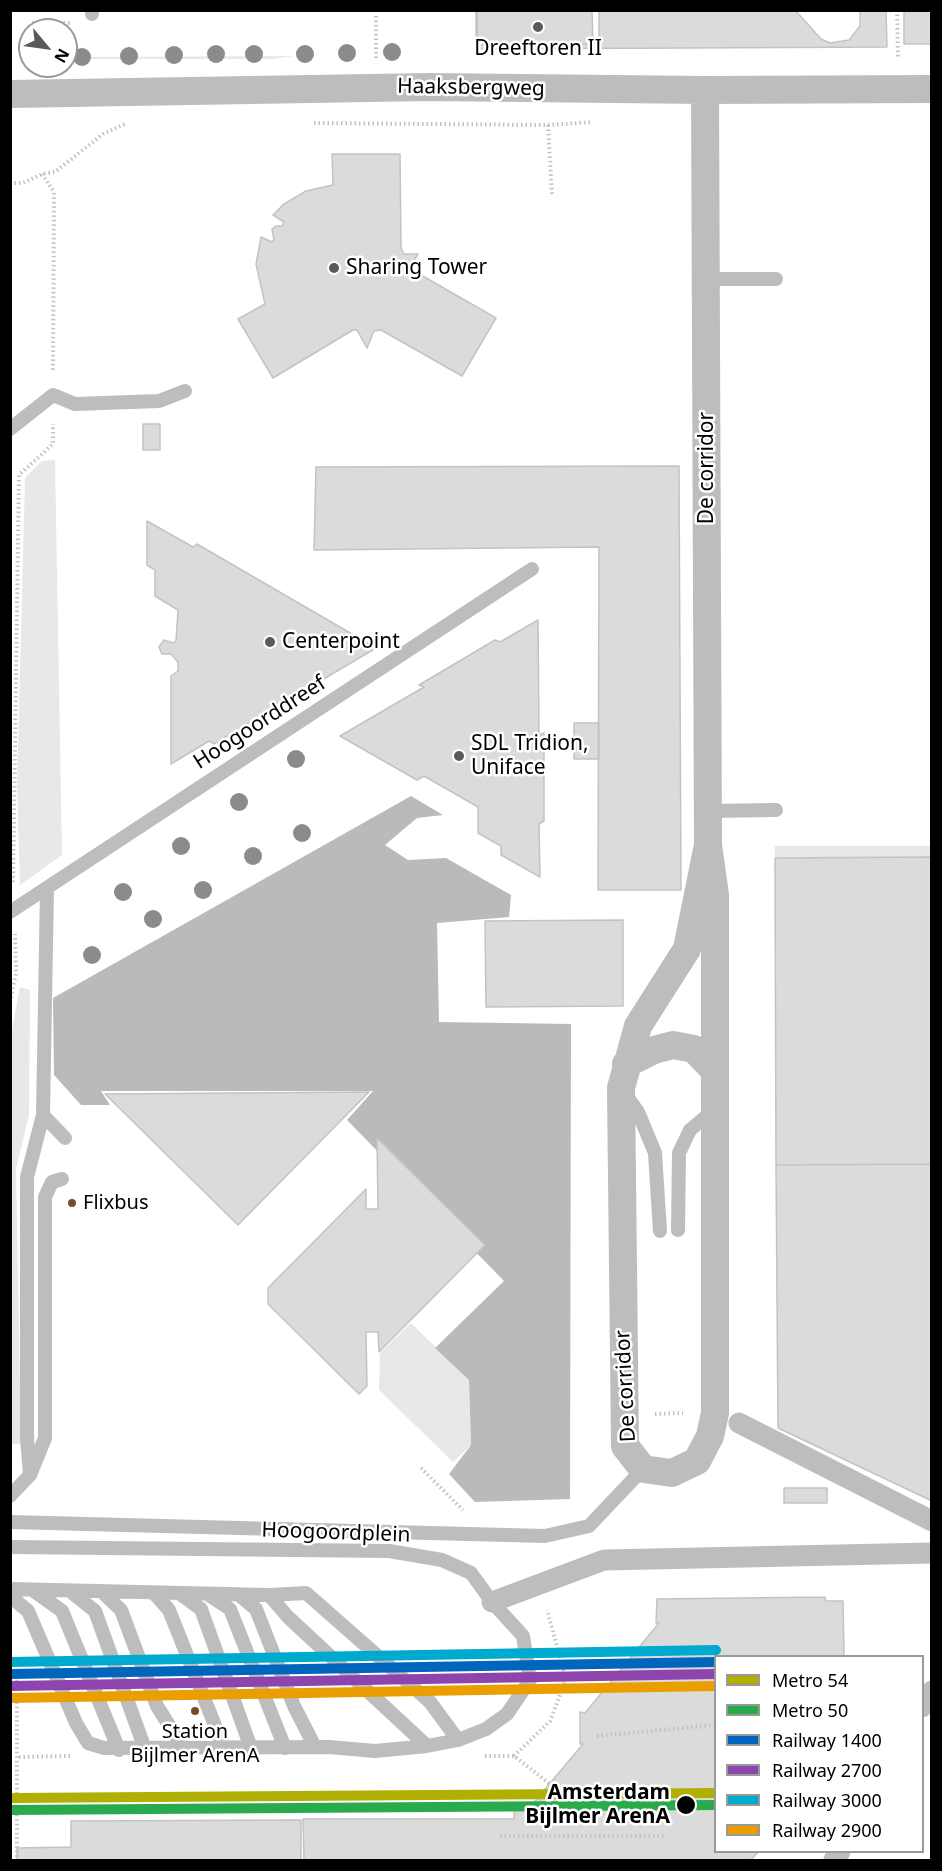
<!DOCTYPE html>
<style>
body{margin:0}
#map{position:relative;width:942px;height:1871px;overflow:hidden;background:#fff;font-family:"Noto Sans",sans-serif}
canvas{display:block}
.frame{position:absolute;inset:0;border:12px solid #000;pointer-events:none}
.legend{position:absolute;left:714px;top:1655px;width:210px;height:198px;box-sizing:border-box;background:#fff;border:2px solid #999;margin:0;padding:8px 10px;list-style:none;font-size:18px;color:#000}
.legend li{display:flex;align-items:center;gap:12px;height:30px}
.legend b{width:30px;border:2px solid #999}
.north{position:absolute;left:18px;top:18px;width:60px;height:60px;box-sizing:border-box;background:#fff;border:2px solid #999;border-radius:50%;rotate:119deg;font-size:16px;font-weight:700;line-height:24px;text-align:center;color:#000}
.north::after{content:'';display:block;margin:auto;width:21px;height:27px;background:#595959;clip-path:polygon(50% 0,100% 100%,50% 72%,0 100%)}
</style>
<div id="map">
<canvas width="942" height="1871"></canvas>
<div class="frame"></div>
<ul class="legend">
<li><b style="height:8px;background:#b0b004"></b>Metro 54</li>
<li><b style="height:8px;background:#29ab4d"></b>Metro 50</li>
<li><b style="height:8px;background:#0065bd"></b>Railway 1400</li>
<li><b style="height:8px;background:#8e44ad"></b>Railway 2700</li>
<li><b style="height:8px;background:#00a9ce"></b>Railway 3000</li>
<li><b style="height:8px;background:#eb9e00"></b>Railway 2900</li>
</ul>
<div class="north">N</div>
</div>
<script>
const c = document.querySelector('canvas').getContext('2d');
c.lineJoin = 'round';
function fillPath(path, color) { c.fillStyle = color; c.fill(path, 'evenodd'); }
const shape = rows => new Path2D(rows.map(r => 'M' + r).join(''));
function strokePath(path, color, width, dash) { c.strokeStyle = color; c.lineWidth = width; c.lineCap = dash ? 'butt' : 'round'; c.setLineDash(dash || []); c.stroke(path); }
function write(font, color, halo, rows, align = 'center') {
  c.font = font + ' "Noto Sans",sans-serif'; c.lineWidth = 5; c.setLineDash([]); c.textBaseline = 'middle'; c.strokeStyle = halo; c.fillStyle = color; for (const [text, x, y, turn = 0] of rows) {
    c.save(); c.translate(x, y); c.rotate((+turn || 0) * Math.PI / 180); c.textAlign = isNaN(turn) ? turn : align; if (halo) c.strokeText(text, 0, 0); c.fillText(text, 0, 0); c.restore();
  }
}
fillPath(shape([
 [295,56,272,59,66,59,66,57],
 [55,460,62,855,20,885,17,784,25,478,42,461],
 [775,846,931,846,931,857,775,858],
 [20,987,30,990,29,1115,16,1169,21,1444,11,1444,10,1039],
 [411,1323,469,1380,471,1445,453,1462,379,1390,380,1353]
]), '#e8e8e8');
fillPath(shape([
 [411,796,443,815,417,818,385,845,408,860,446,858,511,895,509,917,437,923,439,1022,571,1024,570,1499,475,1502,449,1474,471,1445,469,1380,435,1348,504,1281,347,1120,373,1091,101,1091,110,1105,81,1105,54,1075,53,998]
]), '#bababa');
const building = shape([
 [476,10,599,10,599,44,476,45,476,10],
 [476,10,592,10,593,44,476,45,476,10],
 [477,10,886,10,887,47,478,49,477,10],
 [795,10,860,10,860,26,849,40,830,43,821,39,795,10],
 [904,10,932,10,932,44,904,44,904,10],
 [332,154,400,154,401,248,404,254,418,254,411,265,414,271,496,318,462,376,381,330,374,331,367,348,357,330,353,330,273,378,238,319,265,304,256,264,261,237,272,242,274,239,272,229,276,226,282,226,284,222,273,215,284,204,306,191,333,185,332,154],
 [143,424,160,424,160,450,143,450,143,424],
 [679,466,681,890,598,890,599,547,314,550,316,467,679,466],
 [147,521,193,547,197,544,376,648,214,744,209,741,171,764,171,676,178,671,178,662,171,654,162,654,159,647,164,640,173,643,176,641,178,610,155,596,155,570,147,565,147,521],
 [538,620,539,735,544,733,544,821,539,824,540,877,501,855,501,846,478,833,478,807,424,776,417,780,340,736,424,687,419,685,495,640,500,642,538,620],
 [574,723,599,723,599,759,574,759,574,723],
 [932,857,932,1164,776,1165,775,858,932,857],
 [623,920,623,1006,486,1007,485,921,623,920],
 [369,1092,238,1225,105,1094,369,1092],
 [377,1138,485,1245,379,1352,378,1332,366,1332,367,1386,359,1394,268,1304,268,1288,366,1189,366,1209,378,1209,377,1138],
 [932,1164,932,1501,778,1428,776,1165,932,1164],
 [784,1488,827,1488,827,1503,784,1503,784,1488],
 [825,1597,826,1601,843,1601,844,1656,716,1656,716,1852,758,1852,751,1860,304,1860,303,1819,514,1819,514,1807,530,1807,583,1744,580,1744,580,1712,585,1713,659,1623,656,1623,657,1599,825,1597],
 [301,1820,301,1860,17,1860,17,1848,71,1847,71,1821,301,1820]
]);
fillPath(building, '#dbdbdb');
strokePath(building, '#c3c3c3', 1.5);
strokePath(shape([
 [897,10,898,59],
 [32,23,70,23],
 [376,58,376,14],
 [314,123,548,125,592,122],
 [548,125,552,195],
 [42,174,54,192,53,371],
 [10,183,23,183,42,174,55,172,103,134,125,124],
 [13,882,19,475,53,444,53,424],
 [10,1002,16,973,15,934],
 [655,1414,683,1413],
 [421,1468,463,1510],
 [10,1668,17,1682,17,1860],
 [597,1736,715,1725],
 [485,1756,514,1756,550,1784],
 [514,1756,550,1721,566,1679,547,1610],
 [19,1757,70,1756],
 [500,1836,664,1836]
]), '#c2c2c2', 4, [1.5, 3]);
strokePath(shape([
 [92,14,92,10],
 [707,279,776,279],
 [10,429,53,395,75,404,159,401,185,391],
 [708,811,776,810],
 [10,912,532,569],
 [626,1095,638,1112,655,1153,660,1231],
 [43,1115,65,1138],
 [678,1230,679,1153,690,1130,715,1109],
 [30,1475,27,1438,27,1177,43,1115,47,889],
 [10,1496,30,1475,45,1438,45,1197,52,1182,62,1179],
 [10,1522,545,1536,589,1526,643,1469],
 [10,1547,389,1551,442,1560,471,1573,492,1602,523,1636,530,1680,507,1714,486,1729,458,1740,427,1746,375,1751,329,1747,104,1748,88,1743,76,1723,28,1611,10,1596],
 [10,1589,269,1595,306,1593,430,1702,458,1740],
 [34,1591,62,1611,119,1750],
 [70,1591,95,1611,145,1749],
 [102,1592,121,1610,157,1706,184,1749],
 [154,1593,169,1610,224,1748],
 [179,1593,201,1609,251,1748],
 [207,1594,230,1609,285,1748],
 [238,1594,256,1609,294,1706,315,1747],
 [269,1595,288,1617,427,1746]
]), '#bdbdbd', 14);
strokePath(shape([
 [739,1423,932,1521],
 [492,1602,604,1560,932,1553],
 [922,1707,932,1691],
 [834,1860,840,1852]
]), '#bdbdbd', 21);
strokePath(shape([
 [705,90,708,845,715,895,715,1413,710,1436,697,1461,672,1473,643,1469,625,1446,621,1088,638,1026,687,949,708,845],
 [10,94,430,87,705,90,932,89],
 [626,1064,654,1050,673,1045,694,1049,715,1071]
]), '#bdbdbd', 28);
strokePath(shape([
 [10,1674,716,1662]
]), '#0065bd', 10);
strokePath(shape([
 [10,1686,716,1674]
]), '#8e44ad', 10);
strokePath(shape([
 [10,1662,716,1650]
]), '#00a9ce', 10);
strokePath(shape([
 [10,1698,716,1686]
]), '#eb9e00', 10);
strokePath(shape([
 [10,1798,716,1793]
]), '#b0b004', 10);
strokePath(shape([
 [10,1810,716,1805]
]), '#29ab4d', 10);
c.fillStyle = '#8b8b8b';
for (const [x, y] of [
 [392,52],
 [347,53],
 [216,54],
 [254,54],
 [305,54],
 [174,55],
 [129,56],
 [82,57],
 [296,759],
 [239,802],
 [302,833],
 [181,846],
 [253,856],
 [203,890],
 [123,892],
 [153,919],
 [92,955]
]) { c.beginPath(); c.arc(x, y, 9, 0, 2 * Math.PI); c.fill(); }
for (const [x, y, r, color] of [
 [538,27,6,"#595959"],
 [334,268,6,"#595959"],
 [270,642,6,"#595959"],
 [459,756,6,"#595959"],
 [72,1203,5,"#7a4b2a"],
 [195,1711,5,"#7a4b2a"],
 [686,1805,10,"#000"]
]) { const dot = new Path2D(); dot.arc(x, y, r, 0, 2 * Math.PI); c.fillStyle = color; c.fill(dot); strokePath(dot, '#fff', 2); }
write('20px', '#000', '#fff', [
 ["Flixbus",83,1203],
 ["Station",195,1732,"center"],
 ["Bijlmer ArenA",195,1756,"center"]
], 'left');
write('21px', '#000', '#fff', [
 ["Dreeftoren II",538,49,"center"],
 ["Sharing Tower",346,268],
 ["Centerpoint",282,642],
 ["SDL Tridion,",471,744],
 ["Uniface",471,768]
], 'left');
write('21px', '#000', '#fff', [
 ["Haaksbergweg",471,88,1],
 ["De corridor",707,468,-90],
 ["Hoogoorddreef",260,723,-33],
 ["De corridor",626,1386,-93],
 ["Hoogoordplein",336,1533,2]
]);
write('bold 21px', '#000', '#fff', [
 ["Amsterdam",670,1793],
 ["Bijlmer ArenA",670,1817]
], 'right');
</script>
